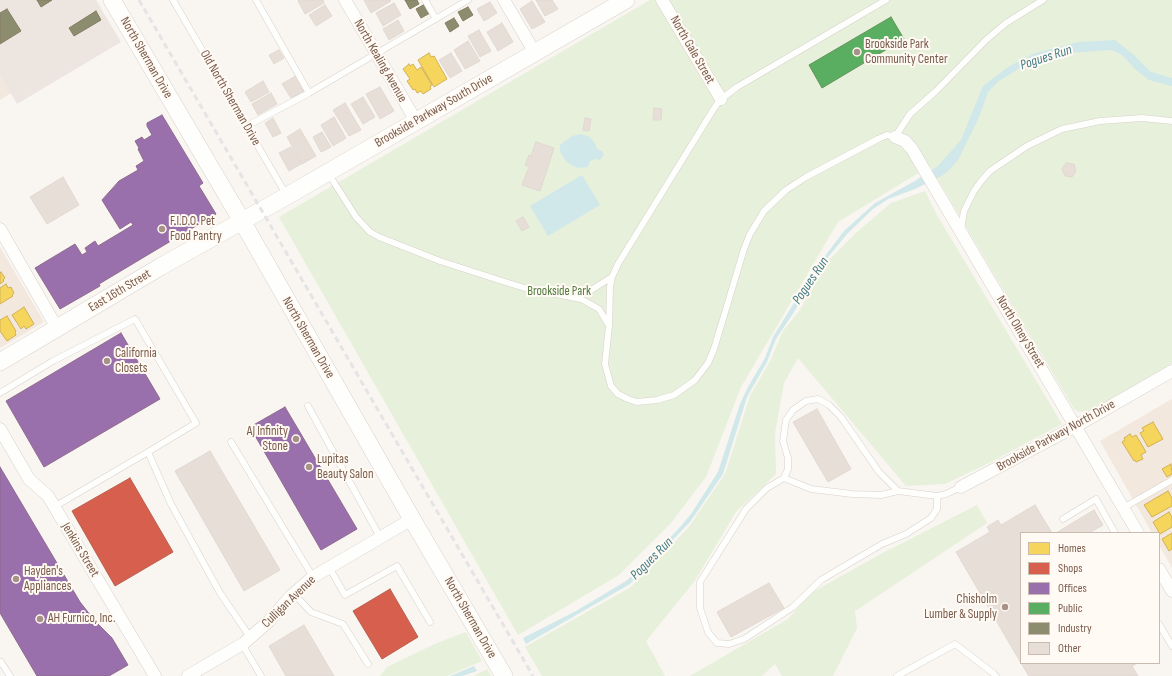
<!DOCTYPE html>
<style>
body{margin:0}
#map{position:relative;width:1172px;height:676px;overflow:hidden;background:#f9f5f0;font-family:"Sofia Sans Condensed",sans-serif}
canvas{display:block}
.legend{position:absolute;left:1020px;top:532px;width:140px;height:132px;box-sizing:border-box;background:#fffaf3;border:1px solid #cabbb1;margin:0;padding:5px 7px;list-style:none;font-size:12px;color:#7a5c4d}
.legend li{display:flex;align-items:center;gap:8px;height:20px}
.legend b{width:20px;border:1px solid #cabbb1}
</style>
<div id="map">
<canvas width="1172" height="676"></canvas>
<ul class="legend">
<li><b style="height:11px;background:#f6d55c"></b>Homes</li>
<li><b style="height:11px;background:#d6604d"></b>Shops</li>
<li><b style="height:11px;background:#9970ab"></b>Offices</li>
<li><b style="height:11px;background:#5aae61"></b>Public</li>
<li><b style="height:11px;background:#8c8c6e"></b>Industry</li>
<li><b style="height:11px;background:#e6ded7"></b>Other</li>
</ul>
</div>
<script>
const c = document.querySelector('canvas').getContext('2d');
c.lineJoin = 'round';
function fillPath(path, color) { c.fillStyle = color; c.fill(path, 'evenodd'); }
const shape = rows => new Path2D(rows.map(r => 'M' + r).join(''));
function strokePath(path, color, width, dash) { c.strokeStyle = color; c.lineWidth = width; c.lineCap = dash ? 'butt' : 'round'; c.setLineDash(dash || []); c.stroke(path); }
function write(font, color, halo, rows, align = 'center') {
  c.font = font + ' "Sofia Sans Condensed",sans-serif'; c.lineWidth = 4; c.setLineDash([]); c.textBaseline = 'middle'; c.strokeStyle = halo; c.fillStyle = color; for (const [text, x, y, turn = 0] of rows) {
    c.save(); c.translate(x, y); c.rotate((+turn || 0) * Math.PI / 180); c.textAlign = isNaN(turn) ? turn : align; if (halo) c.strokeText(text, 0, 0); c.fillText(text, 0, 0); c.restore();
  }
}
fillPath(shape([
 [0,75,11,93,0,100],
 [0,247,44,322,0,348],
 [1172,399,1172,568,1159,545,1159,533,1152,533,1100,441]
]), '#f2e8de');
fillPath(shape([
 [0,0,96,0,121,42,17,104,0,75]
]), '#ede5e0');
fillPath(shape([
 [650,0,1172,0,1172,363,1091,410,1079,412,1074,409,930,166,838,222,741,387,706,477,671,523,619,575,518,635,279,217],
 [925,191,937,215,1062,424,991,462,945,484,906,486,798,358,784,383,775,433,776,474,736,512,694,582,646,641,665,676,542,676,525,647,631,587,688,528,725,474,750,396,770,361,783,331,800,310,828,261,857,232,891,203],
 [977,505,987,523,855,611,857,628,833,676,782,676,775,664,762,676,690,676,788,619,811,593,879,555],
 [466,632,482,661,447,676,380,676,387,667,437,643],
 [487,669,491,676,474,676]
]), '#e7f0db');
fillPath(shape([
 [1115,40,1134,55,1151,72,1172,78,1172,86,1149,80,1136,70,1122,55,1111,50,1069,53,1046,60,1033,62,1023,66,999,81,988,92,979,117,964,148,958,160,948,171,943,175,915,189,888,199,873,209,847,234,825,261,792,315,776,339,767,362,747,397,723,474,690,522,630,584,526,644,523,638,576,611,626,581,644,565,681,526,691,514,718,472,740,404,748,387,765,358,773,337,815,269,844,231,875,203,915,181,938,166,961,140,983,86,1008,67,1035,53,1079,42],
 [581,134,590,137,595,144,597,149,602,151,604,155,600,160,595,159,590,161,588,167,578,168,568,163,563,157,560,151,560,145,572,136],
 [582,175,600,205,548,236,530,206],
 [474,666,477,671,462,676,450,676]
]), '#d0e8ea');
const homes = shape([
 [429,53,431,57,434,56,447,79,434,87,418,60,429,53],
 [409,64,410,66,413,64,417,70,421,67,432,85,430,86,431,89,423,94,421,91,417,93,415,89,413,90,407,81,410,79,403,69,409,64],
 [1,272,5,278,3,280,4,281,0,284,0,273,1,272],
 [6,284,8,288,11,287,14,293,12,295,13,296,0,304,0,288,6,284],
 [24,307,34,324,26,329,24,326,21,329,12,315,24,307],
 [7,316,16,331,15,332,16,335,7,341,0,331,0,320,7,316],
 [1153,422,1163,439,1148,447,1140,433,1144,431,1142,428,1153,422],
 [1130,434,1132,437,1136,435,1146,452,1141,455,1143,459,1136,462,1135,460,1134,461,1122,442,1125,440,1124,438,1130,434],
 [1171,464,1172,474,1167,477,1162,469,1171,464],
 [1168,491,1172,498,1172,506,1152,517,1144,505,1168,491],
 [1169,512,1172,517,1172,527,1160,534,1153,522,1169,512],
 [1172,533,1172,549,1169,551,1162,539,1172,533]
]);
fillPath(homes, '#f6d55c');
strokePath(homes, '#d1b158', 1);
const shops = shape([
 [130,478,173,552,115,586,72,511,130,478],
 [390,589,418,637,382,659,353,611,390,589]
]);
fillPath(shops, '#d6604d');
strokePath(shops, '#ba5f4d', 1);
const offices = shape([
 [162,115,203,183,199,186,216,214,99,284,100,286,60,309,35,268,75,244,82,255,87,252,85,248,95,241,98,246,133,225,131,222,120,229,102,200,119,181,138,170,136,166,144,161,138,149,139,148,135,141,142,137,144,140,152,135,147,126,147,123,162,115],
 [121,333,160,399,44,467,6,401,121,333],
 [285,407,357,529,321,550,250,427,285,407],
 [0,467,80,602,95,621,112,638,128,665,109,676,37,676,0,613,0,467]
]);
fillPath(offices, '#9970ab');
strokePath(offices, '#906a8f', 1);
const public = shape([
 [891,17,904,39,822,88,809,65,891,17]
]);
fillPath(public, '#5aae61');
strokePath(public, '#64955b', 1);
const industry = shape([
 [37,0,52,0,41,7,37,0],
 [405,0,417,0,419,4,410,9,405,0],
 [425,4,430,13,421,18,416,9,425,4],
 [468,7,473,15,463,21,458,12,468,7],
 [7,9,21,31,0,44,0,13,7,9],
 [96,11,101,20,74,36,69,28,96,11],
 [454,18,459,26,450,32,445,23,454,18]
]);
fillPath(industry, '#8c8c6e');
strokePath(industry, '#877e64', 1);
const building = shape([
 [299,0,323,0,324,3,305,14,298,1,299,0],
 [364,0,390,0,391,1,371,13,364,0],
 [536,0,552,0,558,9,545,16,536,0],
 [532,1,545,22,532,29,520,9,532,1],
 [490,2,497,13,484,21,477,9,490,2],
 [394,3,401,15,383,26,376,13,394,3],
 [325,5,332,16,316,26,309,15,325,5],
 [398,20,404,31,389,40,383,29,398,20],
 [502,23,513,42,498,51,487,32,502,23],
 [479,30,491,51,480,57,468,36,479,30],
 [468,41,480,61,465,69,454,50,468,41],
 [279,50,284,58,274,64,269,55,279,50],
 [451,53,462,71,450,78,439,60,451,53],
 [297,75,306,90,291,98,282,84,297,75],
 [263,81,269,92,251,102,245,92,263,81],
 [380,87,394,111,380,119,366,94,380,87],
 [271,93,277,104,258,115,252,104,271,93],
 [363,97,375,117,363,124,351,104,363,97],
 [345,103,361,130,349,136,333,110,345,103],
 [654,108,662,109,661,120,653,120,654,108],
 [334,117,346,138,333,146,321,125,334,117],
 [273,118,281,133,273,137,265,123,273,118],
 [585,118,591,119,589,131,583,130,585,118],
 [300,129,316,156,302,164,287,137,300,129],
 [322,132,331,147,321,152,313,137,322,132],
 [536,142,554,148,540,191,522,185,529,167,525,165,529,155,531,156,536,142],
 [291,147,301,164,289,171,279,153,291,147],
 [1066,163,1074,164,1076,171,1072,177,1065,176,1062,169,1066,163],
 [63,177,79,205,47,224,30,197,63,177],
 [523,217,529,227,522,231,516,221,523,217],
 [817,409,851,469,828,482,793,422,817,409],
 [210,451,280,570,244,591,175,471,210,451],
 [1035,505,1052,533,1021,533,1021,663,956,552,990,532,987,527,998,520,1001,525,1035,505],
 [1094,510,1103,525,1089,533,1056,533,1094,510],
 [769,583,784,608,731,637,717,612,769,583],
 [304,625,334,676,286,676,269,646,304,625],
 [1021,663,1138,663,1132,666,1138,676,1029,676,1021,663]
]);
fillPath(building, '#e6ded7');
strokePath(building, '#e2d8d2', 1);
const service = shape([
 [173,0,287,196],
 [256,0,309,93],
 [425,0,436,19],
 [886,0,737,87,720,100,713,110,618,264,612,277,610,287,609,326,605,364,611,386,618,394,628,399,637,402,657,400,674,395,695,380,708,363,714,349,744,249,750,234,764,211,786,190,806,177,878,139,887,135,895,137,910,114,936,91,986,40,1006,23,1043,0],
 [247,126,309,93,468,0],
 [328,173,356,217,370,232,379,237,440,261,502,281,525,288,581,299,599,309,608,324],
 [961,230,964,211,974,191,982,180,990,171,1027,146,1062,129,1100,121,1142,118,1172,121],
 [575,297,588,292,612,277],
 [0,393,53,361,135,319,196,423,148,452,171,504,220,593,250,637],
 [308,406,380,537],
 [231,442,313,577],
 [784,478,811,489,852,494,881,495,898,491],
 [937,496,937,509,931,518,906,534,882,544,821,580,793,607,744,639,729,644,717,643,708,632,700,608,700,582,746,509,767,488,784,478,788,469,788,458,783,441,786,420,793,410,806,401,818,399,829,405,841,417,879,472,898,491,937,496,946,494,961,487],
 [54,507,148,452],
 [1123,508,1172,480],
 [1063,519,1096,499,1115,533],
 [329,567,345,595,397,566,430,622],
 [294,594,311,612,343,624,368,664],
 [1159,624,1172,646],
 [242,644,261,676],
 [1,662,10,676],
 [897,676,955,644,993,673,996,676]
]);
const minor = shape([
 [345,0,416,121],
 [504,0,535,53],
 [662,0,721,99],
 [895,137,905,141,912,149,1138,533],
 [0,229,57,328],
 [0,429,29,479,48,496,155,676],
 [961,487,1076,426,1172,371],
 [1159,569,1172,591],
 [188,676,244,643,269,621,291,596,313,577,412,519]
]);
const secondary = shape([
 [112,0,242,221,412,519,504,676],
 [0,362,160,267,287,196,626,0]
]);
strokePath(service, '#d7d1cb', 7);
strokePath(minor, '#d7d1cb', 13);
strokePath(secondary, '#d9d2cb', 18);
strokePath(service, '#fefefd', 6);
strokePath(minor, '#fefefd', 12);
strokePath(secondary, '#fefefd', 17);
strokePath(shape([
 [139,0,533,676]
]), '#e6e3e7', 3, [6, 4]);
for (const [x, y, r, color] of [
 [857,52,4,"#a69286"],
 [162,229,4,"#a69286"],
 [107,361,4,"#a69286"],
 [296,439,4,"#a69286"],
 [309,467,4,"#a69286"],
 [16,579,4,"#a69286"],
 [1005,607,4,"#a69286"],
 [40,619,4,"#a69286"]
]) { const dot = new Path2D(); dot.arc(x, y, r, 0, 2 * Math.PI); c.fillStyle = color; c.fill(dot); strokePath(dot, '#fffaf3', 1.5); }
write('13px', '#7a5c4d', '#fffaf3', [
 ["Brookside Park",865,45],
 ["Community Center",865,60],
 ["F.I.D.O. Pet",170,222],
 ["Food Pantry",170,237],
 ["California",115,354],
 ["Closets",115,369],
 ["AJ Infinity",288,432,"right"],
 ["Stone",288,447,"right"],
 ["Lupitas",317,460],
 ["Beauty Salon",317,475],
 ["Hayden's",24,572],
 ["Appliances",24,587],
 ["Chisholm",997,600,"right"],
 ["Lumber & Supply",997,615,"right"],
 ["AH Furnico, Inc.",48,619]
], 'left');
write('13px', '#7a5c4d', '#fffaf3', [
 ["North Gale Street",692,50,60],
 ["North Sherman Drive",146,58,60],
 ["North Kealing Avenue",380,61,60],
 ["Old North Sherman Drive",230,98,60],
 ["Brookside Parkway South Drive",434,111,-30],
 ["East 16th Street",120,291,-31],
 ["North Olney Street",1020,332,59],
 ["North Sherman Drive",308,338,60],
 ["Brookside Parkway North Drive",1056,436,-29],
 ["Jenkins Street",80,550,59],
 ["Culligan Avenue",289,602,-44],
 ["North Sherman Drive",470,618,60]
]);
write('13px', '#537a41', '#fffaf3', [
 ["Brookside Park",559,292]
]);
write('italic 14px', '#437c86', '#fffaf3', [
 ["Pogues Run",1046,58,-18],
 ["Pogues Run",811,281,-56],
 ["Pogues Run",652,559,-45]
]);
</script>
